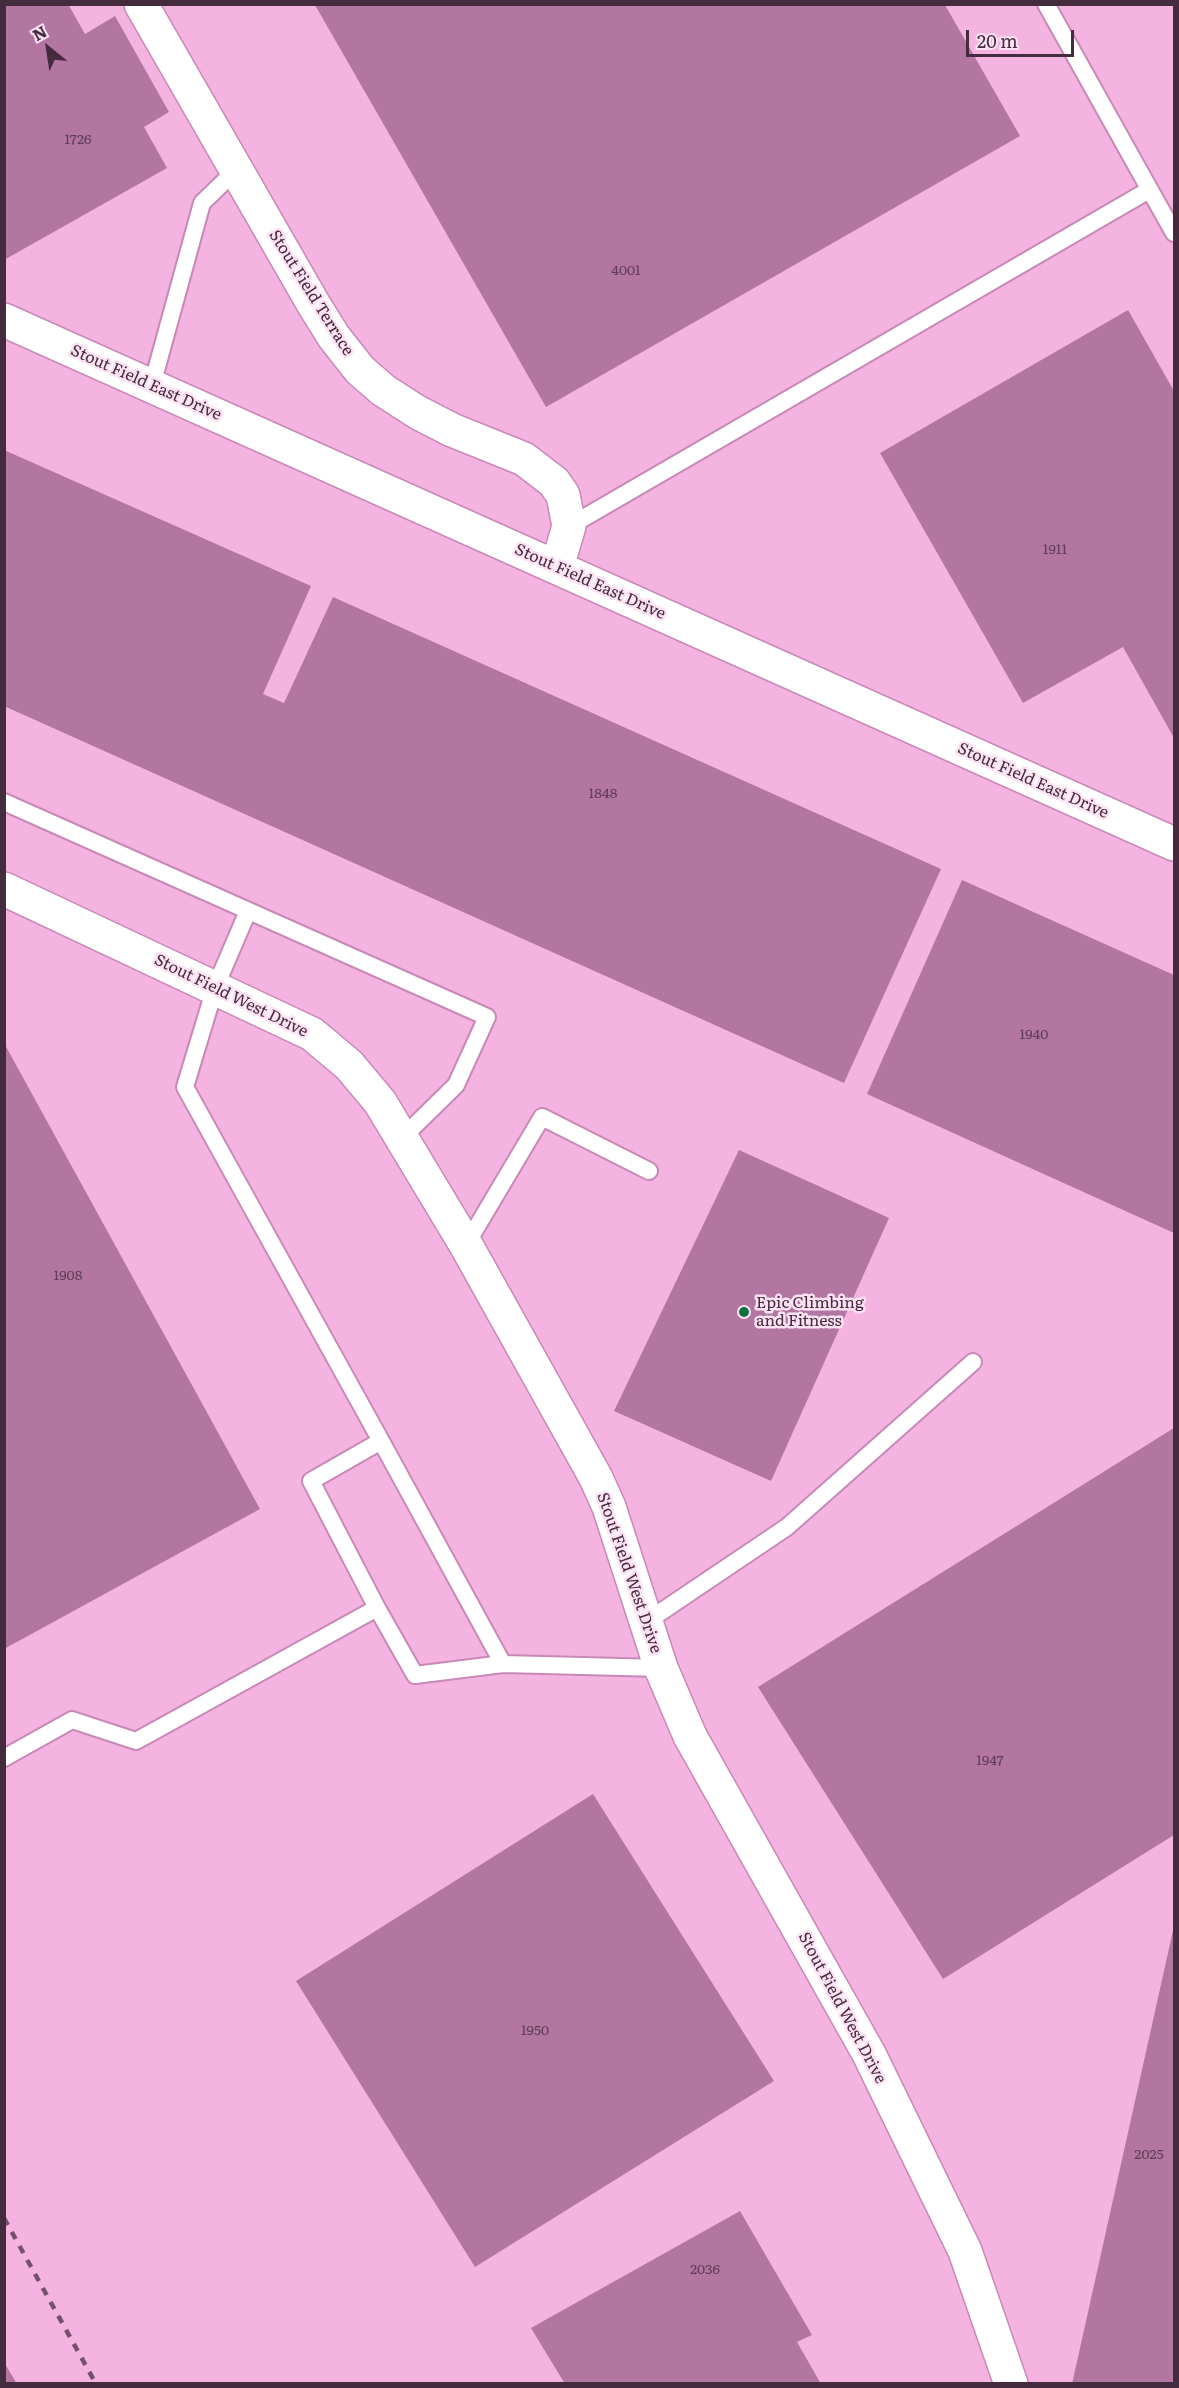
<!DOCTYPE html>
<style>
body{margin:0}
#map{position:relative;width:1179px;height:2388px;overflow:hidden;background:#f4b3e1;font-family:Literata,serif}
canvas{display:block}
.frame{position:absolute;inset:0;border:6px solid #452b3e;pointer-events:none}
.north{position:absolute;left:18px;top:18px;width:60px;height:60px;-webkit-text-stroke:4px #fde2f4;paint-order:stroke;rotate:330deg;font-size:16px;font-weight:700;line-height:24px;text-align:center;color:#452b3e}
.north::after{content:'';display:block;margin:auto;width:21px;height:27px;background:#452b3e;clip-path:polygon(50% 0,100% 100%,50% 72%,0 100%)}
.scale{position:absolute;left:966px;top:30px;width:108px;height:27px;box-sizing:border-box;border:3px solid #452b3e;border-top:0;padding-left:8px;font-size:18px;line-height:21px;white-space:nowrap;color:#452b3e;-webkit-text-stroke:4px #fde2f4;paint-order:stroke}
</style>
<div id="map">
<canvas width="1179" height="2388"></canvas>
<div class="frame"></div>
<div class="north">N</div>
<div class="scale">20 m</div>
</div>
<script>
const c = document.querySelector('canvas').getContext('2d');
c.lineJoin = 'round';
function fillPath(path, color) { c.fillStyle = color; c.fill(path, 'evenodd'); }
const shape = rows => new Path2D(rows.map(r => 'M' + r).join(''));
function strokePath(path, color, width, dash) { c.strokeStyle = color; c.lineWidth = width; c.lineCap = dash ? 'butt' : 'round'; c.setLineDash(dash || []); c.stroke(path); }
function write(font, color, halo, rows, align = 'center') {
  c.font = font + ' Literata,serif'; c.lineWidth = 5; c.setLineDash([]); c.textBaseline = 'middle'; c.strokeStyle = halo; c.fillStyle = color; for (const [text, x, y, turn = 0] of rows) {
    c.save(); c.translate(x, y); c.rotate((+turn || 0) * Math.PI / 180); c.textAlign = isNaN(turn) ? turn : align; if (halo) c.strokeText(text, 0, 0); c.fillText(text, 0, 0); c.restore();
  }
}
fillPath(shape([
 [4,4,68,4,85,34,115,16,169,112,144,127,167,168,4,260],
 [315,5,945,5,1020,136,546,407],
 [1128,310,1174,391,1174,738,1123,647,1023,703,880,453],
 [4,450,311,586,263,694,284,703,333,597,941,869,844,1083,4,706],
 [962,880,1174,975,1174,1233,867,1094],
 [4,1043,260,1509,4,1649],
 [739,1150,889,1218,771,1481,614,1411],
 [1174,1428,1174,1835,943,1979,758,1687],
 [593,1794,774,2081,475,2267,296,1981],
 [1174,1926,1174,2384,1072,2384],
 [740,2211,812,2335,797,2342,821,2384,565,2384,531,2328],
 [4,2362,17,2384,4,2384]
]), '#b376a2');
const lane = shape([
 [1046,4,1174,233],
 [152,385,202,203,236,170],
 [568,527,1149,190],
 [4,802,487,1017,456,1085,402,1138],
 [248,911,215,988,185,1087,381,1441,503,1664,415,1675,377,1608,311,1481,381,1441],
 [466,1245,542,1117,649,1171],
 [646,1622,787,1527,973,1362],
 [503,1664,661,1668],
 [4,1758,72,1720,136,1741,377,1608]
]);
const street = shape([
 [141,4,314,305,334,337,360,370,383,390,417,412,452,430,524,459,554,482,563,495,569,526,557,567],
 [4,320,1174,844],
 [4,889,312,1034,349,1065,380,1102,466,1245,596,1478,609,1507,661,1668,690,1736,869,2054,965,2251,1011,2384]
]);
strokePath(lane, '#c789b6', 20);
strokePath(street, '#c789b6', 36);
strokePath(lane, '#fff', 16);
strokePath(street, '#fff', 33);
strokePath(shape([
 [4,2218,96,2384]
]), '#75506b', 4.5, [8, 8]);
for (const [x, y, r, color] of [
 [744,1312,6,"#0d6e44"]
]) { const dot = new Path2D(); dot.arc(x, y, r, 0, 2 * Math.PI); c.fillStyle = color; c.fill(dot); strokePath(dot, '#fde2f4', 2); }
write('14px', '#603e57', null, [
 ["1726",78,140],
 ["4001",626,271],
 ["1911",1055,550],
 ["1848",603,794],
 ["1940",1034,1035],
 ["1908",68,1276],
 ["1947",990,1761],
 ["1950",535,2031],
 ["2025",1149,2155],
 ["2036",705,2270]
]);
write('16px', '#452b3e', '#fde2f4', [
 ["Stout Field Terrace",311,293,58],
 ["Stout Field East Drive",146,383,24],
 ["Stout Field East Drive",590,582,24],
 ["Stout Field East Drive",1033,781,24],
 ["Stout Field West Drive",231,996,26],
 ["Stout Field West Drive",629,1573,71],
 ["Stout Field West Drive",842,2008,62]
]);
write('16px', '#452b3e', '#fde2f4', [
 ["Epic Climbing",756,1303],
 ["and Fitness",756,1321]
], 'left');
</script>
